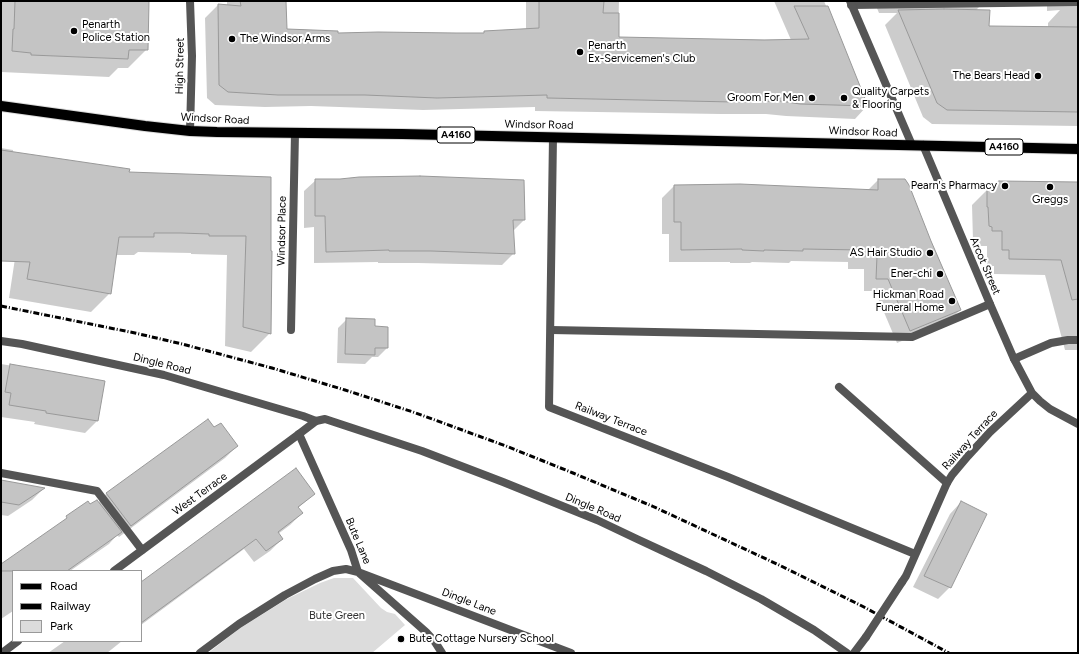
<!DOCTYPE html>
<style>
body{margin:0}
#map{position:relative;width:1079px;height:654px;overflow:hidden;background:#fff;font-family:Figtree,sans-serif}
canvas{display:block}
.frame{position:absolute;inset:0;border:2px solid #000;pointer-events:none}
.legend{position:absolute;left:12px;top:570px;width:130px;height:72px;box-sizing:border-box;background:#fff;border:1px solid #999;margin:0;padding:5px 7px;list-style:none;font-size:12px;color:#000}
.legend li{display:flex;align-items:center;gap:8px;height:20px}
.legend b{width:20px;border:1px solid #999}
</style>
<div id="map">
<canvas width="1079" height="654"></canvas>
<div class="frame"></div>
<ul class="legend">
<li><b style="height:5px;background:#000"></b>Road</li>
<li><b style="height:5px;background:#000"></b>Railway</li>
<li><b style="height:11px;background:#dcdcdc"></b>Park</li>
</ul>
</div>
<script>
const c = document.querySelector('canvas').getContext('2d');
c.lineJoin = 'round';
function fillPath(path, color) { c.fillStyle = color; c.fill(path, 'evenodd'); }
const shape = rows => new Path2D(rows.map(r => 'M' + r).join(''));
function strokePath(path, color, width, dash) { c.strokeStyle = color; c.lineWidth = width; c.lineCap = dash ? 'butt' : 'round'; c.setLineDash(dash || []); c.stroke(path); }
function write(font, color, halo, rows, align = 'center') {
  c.font = font + ' Figtree,sans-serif'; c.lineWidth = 4; c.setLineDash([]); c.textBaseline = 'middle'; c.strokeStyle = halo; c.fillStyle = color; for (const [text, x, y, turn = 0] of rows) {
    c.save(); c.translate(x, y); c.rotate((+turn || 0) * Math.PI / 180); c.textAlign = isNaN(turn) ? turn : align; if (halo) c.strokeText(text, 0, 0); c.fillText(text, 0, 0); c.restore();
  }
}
fillPath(shape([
 [334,578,353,578,381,608,387,612,395,614,405,625,372,653,208,653,239,629,287,599,320,583]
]), '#dcdcdc');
fillPath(shape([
 [1,1,148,1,147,49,128,68,118,68,109,77,1,72],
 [227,1,285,1,286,30,337,34,484,34,526,30,526,1,619,1,618,38,791,40,774,1,824,1,867,106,855,119,786,116,766,114,720,114,535,111,535,107,423,110,311,106,265,107,215,105,207,98,205,18,218,5,227,6],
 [874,1,985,1,976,10,989,10,988,27,1048,28,1048,23,1060,10,1047,11,1047,1,1078,1,1078,126,932,124,923,117,885,25,897,13,879,13],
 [1,148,13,150,13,153,128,173,270,178,270,333,251,352,225,346,227,255,191,254,191,253,138,252,134,255,116,255,110,293,91,312,9,298,19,232,1,230],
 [316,180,524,220,513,231,514,253,502,265,418,263,378,263,378,262,314,263,314,227,304,228,304,191],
 [878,180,930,241,960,310,948,322,897,343,875,291,864,291,864,269,848,269,848,262,791,261,789,263,752,262,750,263,730,263,730,262,669,262,669,234,662,234,662,198,674,186,868,190],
 [1078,183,1078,350,1065,350,1045,275,994,274,994,266,987,266,987,246,977,246,977,243,973,241,972,205,988,189],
 [347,319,387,348,378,357,372,357,365,364,337,363,338,328],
 [1,364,56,373,104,382,97,421,85,433,34,424,35,422,1,417],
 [208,420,214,429,237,446,225,458,119,537,117,535,109,544,70,571,13,571,13,611,1,619,1,566,90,506,98,503,106,494],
 [1,481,43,489,32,500,8,516,1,515],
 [314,494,298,508,302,513,290,525,278,534,282,539,270,551,254,562,244,549,141,625,141,584],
 [961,502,950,587,938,599,913,587,950,514],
 [65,641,122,641,107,653,48,653]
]), '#0003');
const building = shape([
 [15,1,149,1,148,50,129,50,128,59,31,55,31,53,12,51,13,29,14,29,15,1],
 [240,1,286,1,287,29,338,31,338,33,378,32,456,33,484,33,484,31,539,28,539,1,604,1,603,13,619,13,619,37,764,40,809,39,794,6,828,6,868,106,800,104,780,101,733,102,547,98,547,95,437,98,365,95,278,95,228,92,219,85,218,4,241,6,240,1],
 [944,9,990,10,989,26,1078,27,1078,112,947,110,937,103,898,10,944,9],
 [1,150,130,169,129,172,271,177,271,251,272,251,271,334,243,327,246,236,209,236,209,234,181,233,154,233,154,237,119,237,111,294,27,279,30,262,1,261,1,150],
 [420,176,524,180,525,220,513,220,515,254,431,251,389,251,389,250,326,252,325,216,315,216,315,179,340,179,359,177,420,176],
 [878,179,905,179,909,185,931,241,961,310,910,331,888,279,876,279,877,256,860,256,861,250,803,249,803,251,764,250,764,251,742,250,742,249,681,250,681,222,674,222,674,185,740,184,878,190,878,179],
 [999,181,1078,182,1078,299,1072,300,1061,260,1009,259,1009,250,1002,250,1002,231,992,231,992,227,989,226,988,207,987,207,987,188,999,181],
 [346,318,375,319,375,326,388,327,388,348,375,348,375,355,345,354,346,318],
 [10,364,56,372,105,381,98,421,46,413,46,411,9,405,11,393,5,392,10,364],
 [208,419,214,427,221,423,238,446,131,526,106,493,208,419],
 [296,468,315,494,298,507,303,513,278,532,283,539,266,551,256,539,141,623,141,582,296,468],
 [1,480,45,488,19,505,1,502,1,480],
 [97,500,122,532,67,571,1,571,1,564,67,518,66,516,88,501,90,504,97,500],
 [961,501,987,514,951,588,924,576,961,501]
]);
fillPath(building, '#c4c4c4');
strokePath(building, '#999', 1);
const primary = shape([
 [1,106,145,126,190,131,217,132,402,134,1078,149]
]);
strokePath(primary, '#dbdbdb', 12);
strokePath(shape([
 [851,5,1078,2],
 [551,330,912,337,990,304],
 [1014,359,1051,343,1068,340,1078,340],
 [839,387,947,483],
 [299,434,351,550,358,572,426,632,435,642,442,653],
 [1,473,97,491,142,550],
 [200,653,239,624,285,595,315,579,333,571,346,569,358,572,571,653]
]), '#555', 8);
strokePath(shape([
 [850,1,912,145],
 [190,131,192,56,190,1],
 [553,137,549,407,728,477,915,554],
 [923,145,990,304,1014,359,1032,393,1040,401,1050,409,1078,424],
 [291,330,295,133],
 [1,341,22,344,164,375,303,416,316,421],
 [114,571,299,434,316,421,325,419,422,451,503,482,597,520,637,539,706,571,761,599,814,630,847,653],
 [902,582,906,576,947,483,952,475,968,456,990,432,1032,393],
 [2,653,18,641],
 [854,653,866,637]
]), '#555', 8);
strokePath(primary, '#000', 10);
strokePath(shape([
 [1,306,135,333,182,344,272,368,345,390,413,412,506,446,573,473,652,506,777,564,862,606,949,653]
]), '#000', 3, [6, 2, 1, 2]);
strokePath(shape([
 [866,637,902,582]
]), '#555', 8);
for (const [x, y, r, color] of [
 [74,31,4,"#000"],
 [232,39,4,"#000"],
 [580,52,4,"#000"],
 [1038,76,4,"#000"],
 [812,98,4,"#000"],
 [844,98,4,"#000"],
 [1005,186,4,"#000"],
 [1050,187,4,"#000"],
 [930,253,4,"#000"],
 [940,274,4,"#000"],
 [952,301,4,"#000"],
 [401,639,4,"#000"]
]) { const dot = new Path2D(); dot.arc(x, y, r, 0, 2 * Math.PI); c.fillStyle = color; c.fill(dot); strokePath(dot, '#fff', 1.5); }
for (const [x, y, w] of [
 [456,135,38],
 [1004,147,38]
]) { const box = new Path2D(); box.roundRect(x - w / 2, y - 8, w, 16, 3); c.fillStyle = '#fff'; c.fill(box); strokePath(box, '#000', 1); }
write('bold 10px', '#000', null, [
 ["A4160",456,135],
 ["A4160",1004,147]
]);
write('11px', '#000', '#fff', [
 ["Penarth",82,25,"left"],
 ["Police Station",82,38,"left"],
 ["The Windsor Arms",240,39,"left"],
 ["Penarth",588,46,"left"],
 ["Ex-Servicemen's Club",588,59,"left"],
 ["The Bears Head",1030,76],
 ["Quality Carpets",852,92,"left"],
 ["& Flooring",852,105,"left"],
 ["Groom For Men",804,98],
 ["Pearn's Pharmacy",997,186],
 ["Greggs",1050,200,"center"],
 ["AS Hair Studio",922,253],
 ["Ener-chi",932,274],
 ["Hickman Road",944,295],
 ["Funeral Home",944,308],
 ["Bute Cottage Nursery School",409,639,"left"]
], 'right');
write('11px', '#000', '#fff', [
 ["High Street",180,66,-89],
 ["Windsor Road",215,119,3],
 ["Windsor Road",539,125,1],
 ["Windsor Road",863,132,2],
 ["Windsor Place",282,231,-89],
 ["Arcot Street",985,266,67],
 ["Dingle Road",162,364,14],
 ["Railway Terrace",611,419,21],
 ["Railway Terrace",970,440,-48],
 ["West Terrace",200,494,-36],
 ["Dingle Road",593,508,23],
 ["Bute Lane",358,541,67],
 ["Dingle Lane",469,602,21]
]);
write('11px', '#333', '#fff', [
 ["Bute Green",337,616]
]);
</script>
